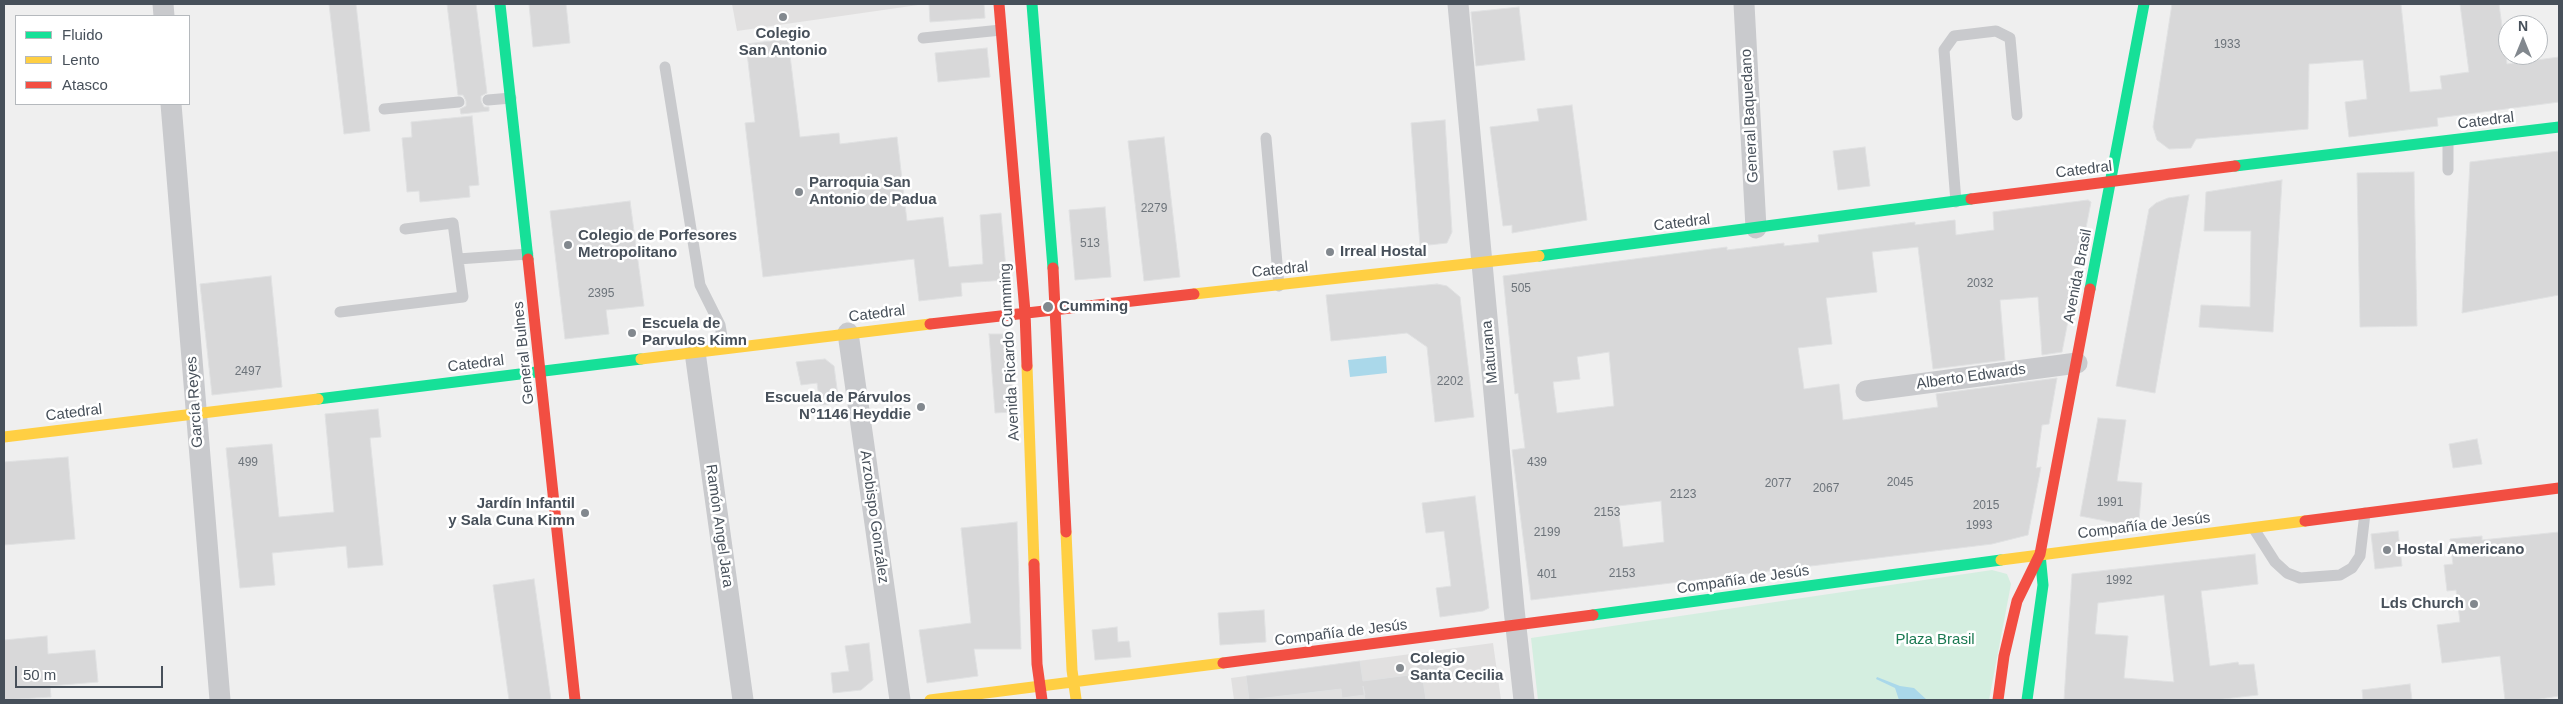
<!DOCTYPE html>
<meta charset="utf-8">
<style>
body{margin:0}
#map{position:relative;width:2563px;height:704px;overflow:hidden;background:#efefef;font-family:Arial,sans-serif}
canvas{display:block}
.frame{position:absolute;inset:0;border:5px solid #47505a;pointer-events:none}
.legend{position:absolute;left:15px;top:15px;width:175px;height:90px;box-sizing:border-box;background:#fff;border:1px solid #b5b9bd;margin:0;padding:6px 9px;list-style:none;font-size:15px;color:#47505a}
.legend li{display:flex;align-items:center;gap:10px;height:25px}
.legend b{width:25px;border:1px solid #b5b9bd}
.north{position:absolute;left:2498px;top:15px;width:50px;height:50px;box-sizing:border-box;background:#fff;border:1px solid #b5b9bd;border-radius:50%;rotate:0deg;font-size:14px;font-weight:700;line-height:20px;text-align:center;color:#47505a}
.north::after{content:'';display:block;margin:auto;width:18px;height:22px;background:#82888e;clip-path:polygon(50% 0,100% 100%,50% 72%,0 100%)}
.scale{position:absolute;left:15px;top:666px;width:148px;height:22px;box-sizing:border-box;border:2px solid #47505a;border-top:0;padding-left:6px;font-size:15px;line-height:18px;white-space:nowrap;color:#47505a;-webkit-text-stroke:4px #fff;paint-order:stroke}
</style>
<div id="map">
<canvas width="2563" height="704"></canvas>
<div class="frame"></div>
<ul class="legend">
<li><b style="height:6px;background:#16e098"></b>Fluido</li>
<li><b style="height:6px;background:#ffcf43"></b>Lento</li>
<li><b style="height:6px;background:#f24e42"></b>Atasco</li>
</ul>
<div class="north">N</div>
<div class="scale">50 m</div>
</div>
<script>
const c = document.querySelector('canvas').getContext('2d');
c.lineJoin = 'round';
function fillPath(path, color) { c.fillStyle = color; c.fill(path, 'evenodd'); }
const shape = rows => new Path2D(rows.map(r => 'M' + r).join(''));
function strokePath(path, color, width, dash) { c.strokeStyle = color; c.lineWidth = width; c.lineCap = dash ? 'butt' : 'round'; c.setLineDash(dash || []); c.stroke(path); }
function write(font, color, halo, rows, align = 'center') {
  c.font = font + ' Arial,sans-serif'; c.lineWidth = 5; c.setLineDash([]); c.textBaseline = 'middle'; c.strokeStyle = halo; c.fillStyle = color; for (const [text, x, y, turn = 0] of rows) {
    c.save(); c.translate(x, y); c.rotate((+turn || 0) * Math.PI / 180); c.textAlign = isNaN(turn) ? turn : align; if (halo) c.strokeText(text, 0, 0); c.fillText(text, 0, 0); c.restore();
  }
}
fillPath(shape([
 [732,4,925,4,737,31],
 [1493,643,1501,700,1234,700,1231,678]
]), '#e1e0e0');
fillPath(shape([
 [1992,570,2007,574,2011,584,1989,700,1538,700,1531,638]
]), '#d4eee0');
fillPath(shape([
 [1386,356,1387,373,1350,377,1348,360],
 [1877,677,1900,686,1914,688,1927,700,1899,700,1895,688,1876,679]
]), '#aad8ea');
const building = shape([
 [329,4,356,4,370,131,344,134,329,4],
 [447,4,476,4,487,93,481,96,481,101,484,107,489,107,489,111,461,114,460,109,466,106,466,101,463,95,458,95,447,4],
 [529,4,566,4,570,43,533,47,529,4],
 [929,4,984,4,985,18,930,22,929,4],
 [2172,4,2401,4,2410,92,2442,89,2440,76,2469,72,2460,4,2499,4,2507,64,2559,57,2559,102,2437,118,2438,126,2349,137,2345,102,2367,99,2363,60,2309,64,2308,129,2196,139,2191,148,2169,149,2157,140,2153,127,2172,4],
 [1519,7,1525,60,1476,66,1471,12,1519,7],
 [788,39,800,137,839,133,840,144,897,137,907,221,943,217,949,267,983,264,980,215,1001,213,1007,280,961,283,962,296,919,301,914,259,763,277,745,123,755,122,746,44,788,39],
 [987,48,990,77,938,82,935,53,987,48],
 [1572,105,1587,220,1512,233,1512,225,1503,226,1490,127,1539,121,1537,109,1572,105],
 [472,116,479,185,469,186,470,197,420,202,419,191,407,192,402,138,412,137,411,122,472,116],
 [1445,120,1452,232,1447,243,1420,246,1411,123,1445,120],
 [1164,137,1180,277,1144,281,1128,141,1164,137],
 [1865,147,1870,186,1838,190,1833,151,1865,147],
 [2559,151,2559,295,2462,313,2470,162,2559,151],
 [2414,172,2417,326,2360,327,2357,173,2414,172],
 [2282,180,2273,332,2199,327,2201,305,2250,307,2251,231,2204,231,2206,192,2282,180],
 [2189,195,2155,393,2116,386,2149,209,2156,203,2168,198,2189,195],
 [2088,200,2091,202,2062,352,2042,355,2038,297,2000,300,2005,360,1933,369,1918,247,1872,252,1877,292,1826,298,1832,344,1798,348,1804,389,1839,384,1843,420,1938,407,1936,394,2057,378,2049,424,2042,425,2036,468,2041,467,2028,535,1992,544,1531,600,1512,450,1525,448,1518,393,1515,394,1503,276,1727,247,1727,250,1784,243,1784,246,1819,242,1818,235,1915,222,1915,225,1955,220,1956,235,1994,230,1993,212,2088,200],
 [1609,352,1614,406,1557,413,1553,382,1580,379,1577,357,1609,352],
 [1661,501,1664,542,1623,547,1618,506,1661,501],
 [630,201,644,306,606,310,609,334,565,339,550,211,630,201],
 [1105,207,1111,277,1075,280,1069,210,1105,207],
 [271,276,282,387,212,395,200,284,271,276],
 [1437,284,1447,286,1460,297,1474,417,1435,422,1427,347,1407,333,1331,341,1326,295,1437,284],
 [989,334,1010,334,1013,412,995,413,989,334],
 [825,359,834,366,839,404,820,405,817,383,801,385,796,362,825,359],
 [378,409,381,437,370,438,383,565,348,568,346,546,272,553,275,585,240,588,226,448,272,444,279,517,334,512,325,414,378,409],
 [2098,418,2126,420,2117,481,2142,483,2139,521,2116,523,2080,516,2098,418],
 [2477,439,2482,464,2453,468,2449,444,2477,439],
 [68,457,75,539,4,545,4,462,68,457],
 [1475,496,1489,608,1483,611,1440,617,1436,588,1451,586,1444,531,1426,533,1422,503,1475,496],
 [1017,522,1021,649,974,649,978,676,927,683,919,630,971,623,961,528,1017,522],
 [2398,531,2402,566,2375,569,2371,534,2398,531],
 [2559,532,2559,696,2534,700,2505,700,2500,656,2442,663,2437,625,2460,622,2456,590,2447,591,2444,565,2453,564,2450,539,2482,536,2482,540,2559,532],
 [2255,554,2258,584,2201,591,2210,666,2238,662,2239,665,2254,664,2258,695,2215,700,2064,700,2072,574,2255,554],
 [2164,595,2174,682,2124,678,2128,636,2095,634,2098,603,2164,595],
 [534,579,551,700,509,700,493,585,534,579],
 [1264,610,1266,642,1220,645,1218,613,1264,610],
 [1117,627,1118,642,1129,641,1131,657,1095,660,1092,630,1117,627],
 [47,636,48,654,95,650,98,682,50,686,51,697,4,700,4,640,47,636],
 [869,643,873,680,861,690,833,693,831,673,849,671,845,646,869,643],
 [1438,652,1441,677,1423,680,1426,700,1365,700,1363,686,1365,695,1342,698,1341,689,1249,700,1246,676,1360,661,1363,681,1417,674,1415,654,1438,652],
 [2410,684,2412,700,2363,700,2362,690,2410,684]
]);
fillPath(building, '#d8d8d9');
strokePath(building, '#e0e1e2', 1);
strokePath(shape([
 [923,38,1001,30],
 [665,67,700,285,720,325,724,348],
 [488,100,511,98],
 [384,109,459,102],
 [1266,138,1279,286],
 [2448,170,2448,141],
 [1956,202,1944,50,1954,36,1996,31,2010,38,2017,115],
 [458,259,528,254],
 [340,312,463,297,453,223,405,229],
 [2254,529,2275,562,2287,573,2300,578,2340,575,2352,568,2360,556,2365,513]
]), '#c9cacd', 11);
strokePath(shape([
 [163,4,164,16],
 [1458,4,1514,609,1524,700],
 [1744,4,1756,228],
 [171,104,220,700],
 [848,333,900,700],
 [695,352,743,700],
 [1866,391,2077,363]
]), '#c9cacd', 21);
strokePath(shape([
 [500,4,528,259],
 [1032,4,1053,268],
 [2235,166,2559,127],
 [1539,256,1971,199],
 [2090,289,2144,4],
 [318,399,641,359],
 [1593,615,2001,560],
 [2027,700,2043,585,2040,554]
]), '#16e098', 11);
strokePath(shape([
 [1194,294,1539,256],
 [641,359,930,324],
 [1027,366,1034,564],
 [4,437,318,399],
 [1066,532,1072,670,1076,699],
 [2001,560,2305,521],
 [930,700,1223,663]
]), '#ffcf43', 11);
strokePath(shape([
 [999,4,1025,312,1027,366],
 [1971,199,2235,166],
 [528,259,575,700],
 [1053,268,1066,532],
 [930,324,1194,294],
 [2305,521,2559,488],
 [1034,564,1037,664,1042,700],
 [1223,663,1593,615],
 [1998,700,2004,656,2017,601,2040,554,2090,289]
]), '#f24e42', 11);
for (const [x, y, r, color] of [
 [783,17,5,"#82888e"],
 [799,192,5,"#82888e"],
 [568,245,5,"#82888e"],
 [1330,252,5,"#82888e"],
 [1048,307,6,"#82888e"],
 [632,333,5,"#82888e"],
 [921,407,5,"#82888e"],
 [585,513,5,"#82888e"],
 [2387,550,5,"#82888e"],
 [2474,604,5,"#82888e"],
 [1400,668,5,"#82888e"]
]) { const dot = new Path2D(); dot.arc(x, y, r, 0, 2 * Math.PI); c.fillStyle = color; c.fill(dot); strokePath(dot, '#fff', 2); }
write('12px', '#6c737a', null, [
 ["1933",2227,45],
 ["2279",1154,209],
 ["513",1090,244],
 ["2032",1980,284],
 ["505",1521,289],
 ["2395",601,294],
 ["2497",248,372],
 ["2202",1450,382],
 ["499",248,463],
 ["439",1537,463],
 ["2045",1900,483],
 ["2077",1778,484],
 ["2067",1826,489],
 ["2123",1683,495],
 ["1991",2110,503],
 ["2015",1986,506],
 ["2153",1607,513],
 ["1993",1979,526],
 ["2199",1547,533],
 ["2153",1622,574],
 ["401",1547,575],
 ["1992",2119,581]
]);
write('bold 15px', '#47505a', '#fff', [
 ["Colegio",783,34,"center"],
 ["San Antonio",783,51,"center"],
 ["Parroquia San",809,183],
 ["Antonio de Padua",809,200],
 ["Colegio de Porfesores",578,236],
 ["Metropolitano",578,253],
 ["Irreal Hostal",1340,252],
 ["Cumming",1059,307],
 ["Escuela de",642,324],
 ["Parvulos Kimn",642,341],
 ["Escuela de Párvulos",911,398,"right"],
 ["N°1146 Heyddie",911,415,"right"],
 ["Jardín Infantil",575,504,"right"],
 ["y Sala Cuna Kimn",575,521,"right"],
 ["Hostal Americano",2397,550],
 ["Lds Church",2464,604,"right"],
 ["Colegio",1410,659],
 ["Santa Cecilia",1410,676]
], 'left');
write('15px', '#47505a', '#fff', [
 ["General Baquedano",1750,116,-93],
 ["Catedral",2486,121,-7],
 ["Catedral",2084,170,-7],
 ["Catedral",1682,223,-7],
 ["Catedral",1280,270,-6],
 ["Avenida Brasil",2078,276,-79],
 ["Catedral",877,314,-7],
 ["Avenida Ricardo Cumming",1010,352,-93],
 ["Maturana",1490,352,-95],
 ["General Bulnes",524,353,-96],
 ["Catedral",476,364,-7],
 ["Alberto Edwards",1971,377,-8],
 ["García Reyes",195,402,-94],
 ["Catedral",74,413,-7],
 ["Arzobispo González",874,517,82],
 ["Ramón Angel Jara",719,526,82],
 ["Compañía de Jesús",2144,526,-7],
 ["Compañía de Jesús",1743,580,-8],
 ["Compañía de Jesús",1341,633,-7]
]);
write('15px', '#1a7951', '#fff', [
 ["Plaza Brasil",1935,640]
]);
</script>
